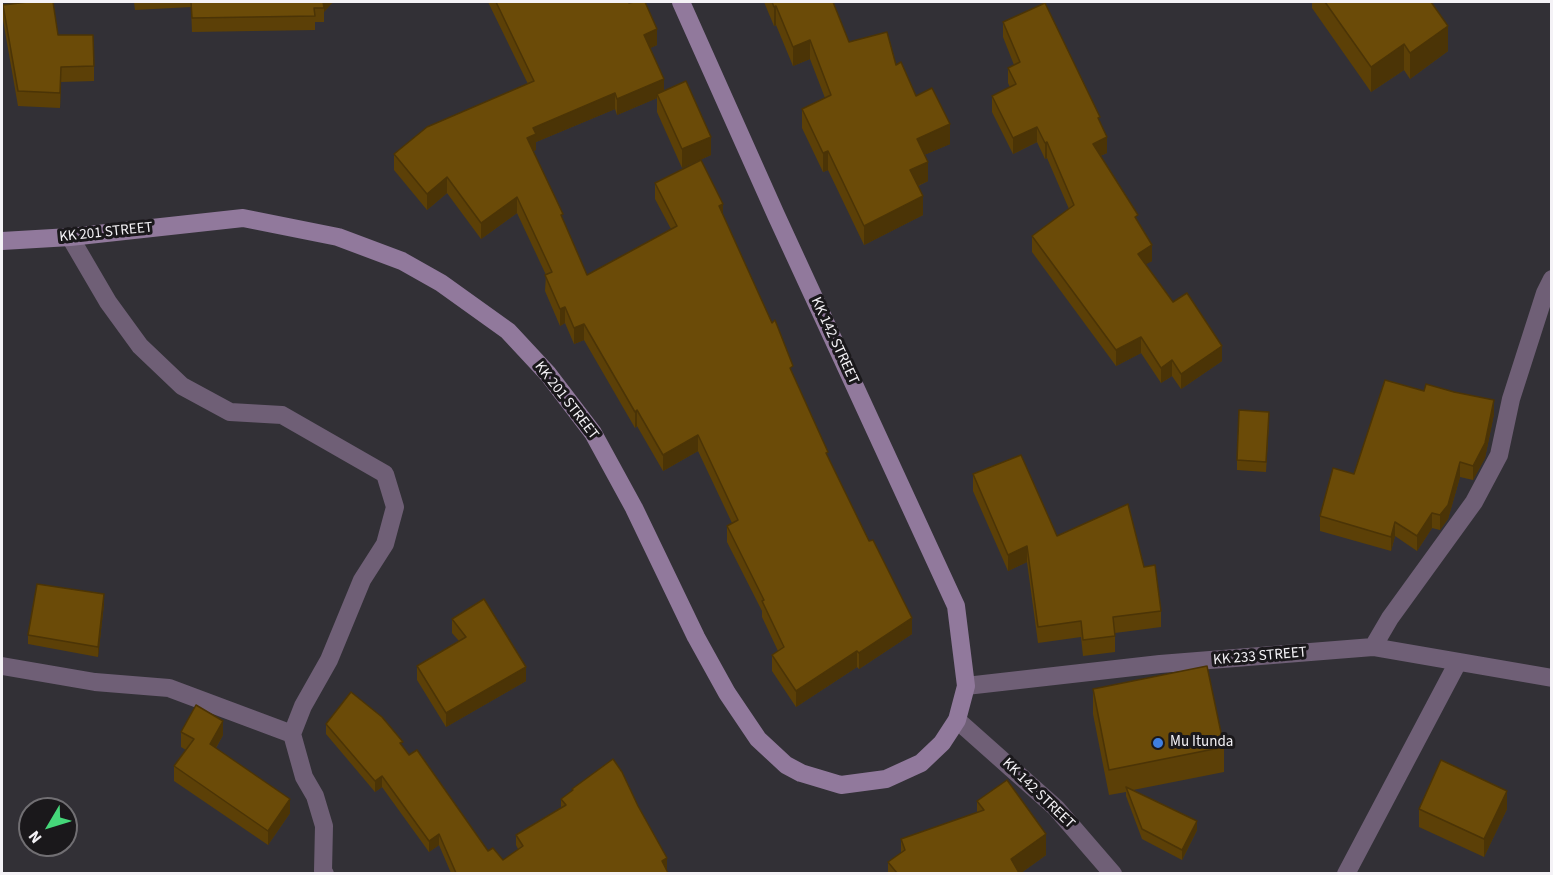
<!DOCTYPE html>
<style>
body{margin:0}
#map{position:relative;width:1553px;height:875px;overflow:hidden;background:#323036;font-family:"Source Sans 3",sans-serif}
canvas{display:block}
.frame{position:absolute;inset:0;border:3px solid #f4f2f6;pointer-events:none}
.north{position:absolute;left:18px;top:797px;width:60px;height:60px;box-sizing:border-box;background:#1a181b;border:2px solid #716f73;border-radius:50%;rotate:232deg;font-size:16px;font-weight:700;line-height:24px;text-align:center;color:#f4f2f6}
.north::after{content:'';display:block;margin:auto;width:21px;height:27px;background:#45d77a;clip-path:polygon(50% 0,100% 100%,50% 72%,0 100%)}
</style>
<div id="map">
<canvas width="1553" height="875"></canvas>
<div class="frame"></div>
<div class="north">N</div>
</div>
<script>
const c = document.querySelector('canvas').getContext('2d');
c.lineJoin = 'round';
const shape = rows => new Path2D(rows.map(r => 'M' + r).join(''));
function strokePath(path, color, width, dash) { c.strokeStyle = color; c.lineWidth = width; c.lineCap = dash ? 'butt' : 'round'; c.setLineDash(dash || []); c.stroke(path); }
function fillPath(path, color) { c.fillStyle = color; c.fill(path, 'evenodd'); }
function write(font, color, halo, rows, align = 'center') {
  c.font = font + ' "Source Sans 3",sans-serif'; c.lineWidth = 6; c.setLineDash([]); c.textBaseline = 'middle'; c.strokeStyle = halo; c.fillStyle = color; for (const [text, x, y, turn = 0] of rows) {
    c.save(); c.translate(x, y); c.rotate((+turn || 0) * Math.PI / 180); c.textAlign = isNaN(turn) ? turn : align; if (halo) c.strokeText(text, 0, 0); c.fillText(text, 0, 0); c.restore();
  }
}
strokePath(shape([
 [70,237,108,302,140,346,182,386,230,412,282,415,385,474,395,507,385,544,362,580,329,660,303,706,292,734,304,777,315,796,324,826,323,871,325,874],
 [1373,647,1390,618,1474,502,1499,455,1511,399,1545,293,1552,279],
 [2,666,95,682,169,688,292,734],
 [966,686,1160,664,1373,647,1552,678],
 [957,720,1056,808,1113,874],
 [1346,874,1458,662]
]), '#6f5f76', 18);
strokePath(shape([
 [2,241,70,237,243,218,338,237,402,261,441,283,508,331,548,374,593,433,634,508,696,637,727,693,758,739,786,765,801,773,841,785,886,779,921,763,942,743,957,720,966,686,956,606,776,215,681,2]
]), '#91799c', 18);
fillPath(shape([
 [134,2,333,2,324,12,324,22,315,22,315,30,192,32,191,7,135,10],
 [488,2,628,2,657,45,650,48,664,91,711,155,682,168,657,112,657,98,617,115,615,109,536,142,536,150,533,151,587,275,671,229,655,199,655,183,723,216,828,457,912,634,859,669,857,667,796,707,772,671,772,655,778,651,762,617,762,611,727,542,727,526,732,523,698,451,663,471,637,426,635,428,584,340,574,344,565,323,560,326,545,291,546,275,517,213,481,239,447,193,427,210,394,170,394,154,528,84],
 [764,2,833,2,849,42,896,65,950,144,924,155,928,181,918,186,923,215,864,245,828,170,823,172,802,128,802,109,825,98,810,59,793,66,776,25,774,26],
 [1312,2,1431,2,1448,51,1410,79,1404,70,1371,92,1312,8],
 [3,5,58,35,94,66,94,81,61,82,60,108,18,106,3,20],
 [1003,22,1100,121,1107,153,1100,156,1138,222,1152,261,1145,264,1173,302,1222,361,1181,389,1172,376,1161,383,1141,353,1116,366,1032,252,1032,236,1069,209,1047,158,1045,159,1037,142,1013,154,992,112,992,96,1010,87,1008,83,1008,68,1014,65,1003,37],
 [1494,414,1485,458,1473,480,1460,477,1448,519,1440,530,1432,528,1417,551,1395,536,1391,551,1320,531,1320,516,1354,474],
 [1269,421,1266,472,1237,470,1237,460],
 [973,474,1057,536,1144,567,1161,611,1161,627,1115,633,1115,652,1083,656,1081,637,1038,643,1027,562,1008,571,973,491],
 [104,604,98,657,28,644,28,635],
 [452,619,526,681,446,727,417,680,417,666,459,641,452,633],
 [1093,689,1224,747,1224,772,1133,790,1197,830,1182,860,1142,839,1126,796,1126,792,1109,795,1093,714],
 [326,724,403,747,488,851,503,860,518,849,516,845,516,835,561,808,561,799,572,791,572,789,667,869,666,869,668,873,451,873,439,845,429,852,382,787,375,792,326,734],
 [181,732,223,735,216,748,290,813,268,845,174,781,174,766,186,750,181,747],
 [977,801,1046,855,1021,873,888,873,888,862,901,853,901,839,977,812],
 [1419,809,1507,809,1484,857,1419,827]
]), '#5c4007');
fillPath(shape([
 [323,2,333,2,324,12,324,8],
 [776,6,776,25,774,26,774,7],
 [1448,26,1448,51,1410,79,1410,53],
 [657,29,657,45,644,51,644,35],
 [810,40,810,59,793,66,793,47],
 [1404,44,1404,70,1371,92,1371,67],
 [61,67,61,82,60,108,60,93],
 [664,79,664,95,657,94,657,98,617,115,617,99],
 [615,93,615,109,536,142,536,150,527,154,527,138,533,128],
 [950,124,950,144,917,158,917,139],
 [1037,127,1037,142,1013,154,1013,138],
 [711,137,711,155,682,168,682,149],
 [1107,137,1107,153,1093,159,1093,144],
 [1047,142,1047,158,1045,159,1045,143],
 [828,151,828,170,823,172,823,153],
 [928,162,928,181,910,189,910,170],
 [447,177,447,193,427,210,427,194],
 [923,196,923,215,864,245,864,226],
 [517,197,517,213,481,239,481,223],
 [723,204,723,220,719,206],
 [1152,245,1152,261,1138,269,1138,254],
 [565,307,565,323,560,326,560,309],
 [584,324,584,340,574,344,574,328],
 [1141,337,1141,353,1116,366,1116,350],
 [1222,346,1222,361,1181,389,1181,374],
 [1172,360,1172,376,1161,383,1161,368],
 [1494,400,1494,414,1485,458,1473,480,1473,466],
 [637,410,637,426,635,428,635,412],
 [698,435,698,451,663,471,663,455],
 [1460,462,1460,477,1448,519,1440,530,1440,515],
 [1432,513,1432,528,1417,551,1417,536],
 [1395,522,1395,536,1391,551,1391,537],
 [1027,546,1027,562,1008,571,1008,555],
 [104,594,104,604,98,657,98,647],
 [912,618,912,634,859,669,859,653],
 [857,651,857,667,796,707,796,691],
 [526,667,526,681,446,727,446,713],
 [223,721,223,735,210,758,210,744],
 [382,776,382,787,375,792,375,781],
 [1507,791,1507,809,1484,857,1484,839],
 [290,799,290,813,268,845,268,831],
 [1197,821,1197,830,1182,860,1182,850],
 [439,834,439,845,429,852,429,841],
 [1046,834,1046,855,1021,873,1011,873,1011,859],
 [667,858,667,869,662,872,662,861]
]), '#4b3406');
const building = shape([
 [28,2,53,2,58,35,93,35,94,66,61,67,60,93,18,91,3,5,28,2],
 [191,2,323,2,324,8,314,8,315,16,192,18,191,2],
 [496,2,628,2,629,3,634,2,645,2,657,29,644,35,664,79,617,99,615,93,533,128,536,134,527,138,563,214,561,215,587,275,677,226,655,183,701,160,723,204,719,206,772,323,775,320,793,366,790,368,828,452,826,453,869,541,873,540,912,618,859,653,857,651,796,691,772,655,784,647,762,601,764,600,727,526,738,520,698,435,663,455,637,410,635,412,584,324,574,328,565,307,560,309,545,275,552,272,517,197,481,223,447,177,427,194,394,154,427,127,534,81,496,2],
 [772,2,833,2,849,42,887,32,896,65,901,62,916,96,932,88,950,124,917,139,928,162,910,170,923,196,864,226,828,151,823,153,802,109,831,95,810,40,793,47,776,6,774,7,772,2],
 [1325,2,1431,2,1448,26,1410,53,1404,44,1371,67,1325,2],
 [1045,3,1100,117,1098,118,1107,137,1093,144,1138,215,1135,217,1152,245,1138,254,1173,302,1187,293,1222,346,1181,374,1172,360,1161,368,1141,337,1116,350,1032,236,1074,205,1047,142,1045,143,1037,127,1013,138,992,96,1016,84,1008,68,1020,62,1003,22,1045,3],
 [686,81,711,137,682,149,657,94,686,81],
 [1385,380,1424,391,1426,384,1454,392,1494,400,1485,443,1473,466,1460,462,1448,505,1440,515,1432,513,1417,536,1395,522,1391,537,1320,516,1333,468,1354,474,1385,380],
 [1239,410,1269,412,1266,462,1237,460,1239,410],
 [1021,455,1057,536,1128,504,1144,567,1155,565,1161,611,1113,617,1115,636,1083,640,1081,621,1038,627,1027,546,1008,555,973,474,1021,455],
 [37,584,104,594,98,647,28,635,37,584],
 [484,599,526,667,446,713,417,666,466,637,452,619,484,599],
 [1207,666,1224,747,1109,770,1093,689,1207,666],
 [351,692,382,717,403,742,400,743,409,755,417,750,488,851,493,848,503,860,523,846,516,835,566,805,561,799,573,790,572,789,613,759,622,772,638,806,667,858,662,861,668,873,456,873,439,834,429,841,382,776,375,781,326,724,351,692],
 [196,705,223,721,210,744,290,799,268,831,174,766,194,739,181,732,196,705],
 [1441,760,1507,791,1484,839,1419,809,1441,760],
 [1007,780,1046,834,1011,859,1019,873,897,873,888,862,905,850,901,839,984,810,977,801,1007,780],
 [1126,787,1197,821,1182,850,1142,829,1126,787]
]);
fillPath(building, '#6b4b08');
strokePath(building, '#4b3406', 1.5);
for (const [x, y, r, color] of [
 [1158,743,6,"#3f7fe0"]
]) { const dot = new Path2D(); dot.arc(x, y, r, 0, 2 * Math.PI); c.fillStyle = color; c.fill(dot); strokePath(dot, '#1a181b', 2); }
write('15px', '#f4f2f6', '#1a181b', [
 ["KK 201 STREET",106,233,-6],
 ["KK 142 STREET",834,341,65],
 ["KK 201 STREET",566,401,52],
 ["KK 233 STREET",1260,657,-5],
 ["KK 142 STREET",1038,794,44]
]);
write('15px', '#f4f2f6', '#1a181b', [
 ["Mu Itunda",1170,743]
], 'left');
</script>
